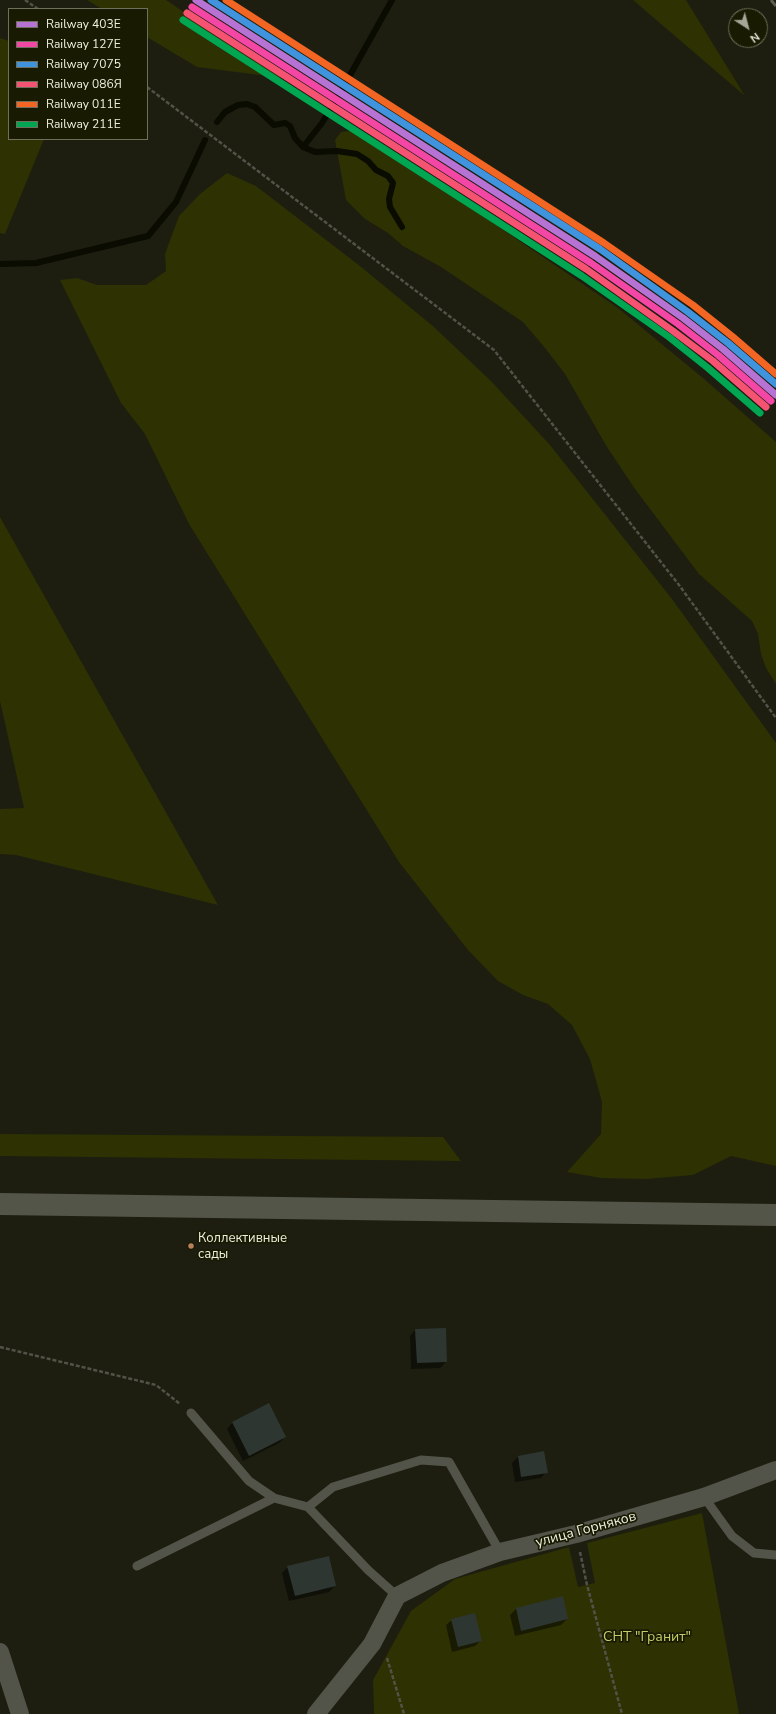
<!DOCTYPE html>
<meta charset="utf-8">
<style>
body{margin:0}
#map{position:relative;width:776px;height:1714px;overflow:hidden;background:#1d1e10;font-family:"Nunito Sans",sans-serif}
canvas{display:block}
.legend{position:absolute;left:8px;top:8px;width:140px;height:132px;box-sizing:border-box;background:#191a02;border:1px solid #6e705b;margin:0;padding:5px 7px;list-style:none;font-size:12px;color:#eef0e0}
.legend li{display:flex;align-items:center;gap:8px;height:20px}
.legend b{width:20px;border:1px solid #6e705b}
.north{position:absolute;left:728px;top:8px;width:40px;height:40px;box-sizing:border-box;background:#191a02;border:1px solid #6e705b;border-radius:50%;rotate:144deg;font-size:11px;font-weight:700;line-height:16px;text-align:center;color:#eef0e0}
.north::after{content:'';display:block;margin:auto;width:14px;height:18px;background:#a5a697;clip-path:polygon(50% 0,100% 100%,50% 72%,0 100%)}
</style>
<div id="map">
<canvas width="776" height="1714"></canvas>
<ul class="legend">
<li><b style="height:5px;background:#b673d3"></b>Railway 403Е</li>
<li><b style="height:5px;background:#f346a5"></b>Railway 127Е</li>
<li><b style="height:5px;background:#4094de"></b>Railway 7075</li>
<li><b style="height:5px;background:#f65372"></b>Railway 086Я</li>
<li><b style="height:5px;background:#f26522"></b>Railway 011Е</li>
<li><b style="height:5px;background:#00a651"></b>Railway 211Е</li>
</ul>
<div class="north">N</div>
</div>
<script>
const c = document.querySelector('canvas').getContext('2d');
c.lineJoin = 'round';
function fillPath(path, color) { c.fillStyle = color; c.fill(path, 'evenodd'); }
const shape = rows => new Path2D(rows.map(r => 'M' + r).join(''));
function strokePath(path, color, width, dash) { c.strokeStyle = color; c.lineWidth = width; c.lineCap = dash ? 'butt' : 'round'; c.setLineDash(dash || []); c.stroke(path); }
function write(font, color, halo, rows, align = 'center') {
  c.font = font + ' "Nunito Sans",sans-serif'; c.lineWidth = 3.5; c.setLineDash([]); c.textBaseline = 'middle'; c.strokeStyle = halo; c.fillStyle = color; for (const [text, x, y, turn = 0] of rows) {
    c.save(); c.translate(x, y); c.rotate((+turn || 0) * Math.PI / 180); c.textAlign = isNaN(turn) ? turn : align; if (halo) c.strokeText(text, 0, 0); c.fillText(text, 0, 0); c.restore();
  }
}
fillPath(shape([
 [87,0,166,0,283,78,197,67,147,37,147,9,102,9],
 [633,0,686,0,745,96],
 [0,38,9,41,9,139,44,139,5,234,0,233],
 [351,131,371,140,618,308,703,378,776,442,776,684,766,668,761,654,758,634,752,621,699,574,635,489,607,447,565,374,545,348,523,322,441,267,403,246,388,233,365,219,346,200,335,140,341,132],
 [227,173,256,186,360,266,434,327,491,381,550,445,672,599,776,743,776,1166,731,1156,693,1175,646,1179,601,1178,567,1172,601,1134,602,1102,590,1059,572,1025,548,1004,523,995,498,981,468,950,399,862,189,524,145,434,121,403,60,280,77,278,97,285,146,285,166,271,165,254,179,216,200,194],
 [0,517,218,905,16,855,0,854,0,809,24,808,0,701],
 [0,1134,443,1137,461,1161,0,1156],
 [702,1513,739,1714,374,1714,373,1680,411,1611,455,1579,569,1547,578,1587,595,1583,587,1543]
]), '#2e3102');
fillPath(shape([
 [415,1330,446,1362,440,1368,411,1369,410,1336],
 [232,1423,285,1437,279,1443,243,1461,227,1429],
 [518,1457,546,1472,541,1478,515,1482,512,1463],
 [288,1567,335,1586,329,1592,289,1601,282,1573],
 [562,1598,567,1619,561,1625,515,1636,510,1615,516,1609],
 [452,1620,481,1640,475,1646,452,1652,446,1625]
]), '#0007');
strokePath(shape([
 [217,122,225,112,238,105,247,104,255,107,274,125,285,123,290,126,295,138,303,147,315,152,337,151,357,154,368,161,376,170,388,176,393,183,389,199,390,207,402,227],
 [303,147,322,123,335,102,392,0],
 [0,264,36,263,148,236,176,202,205,140]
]), '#0a0b01', 6);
fillPath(shape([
 [446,1328,447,1362,417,1363,415,1329],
 [269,1403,286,1437,249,1456,232,1422],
 [544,1451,548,1473,521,1477,518,1456],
 [329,1556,336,1586,295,1596,287,1566],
 [563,1596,568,1619,521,1631,516,1608],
 [475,1613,482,1641,458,1647,451,1619]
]), '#2e3632');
strokePath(shape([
 [25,0,38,9],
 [147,87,494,350,679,585,776,718],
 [0,1347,156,1385,180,1404],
 [580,1552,587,1585,622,1714],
 [387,1658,404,1714]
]), '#515348', 2.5, [4, 2]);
strokePath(shape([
 [191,1413,249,1481,274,1498,308,1507,368,1570,397,1596],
 [704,1497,732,1536,754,1553,776,1555],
 [308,1507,333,1487,421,1460,449,1462,500,1552],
 [137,1566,274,1498]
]), '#535449', 9);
strokePath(shape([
 [0,1652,20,1714],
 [316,1714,372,1644,397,1596,442,1573,500,1552,576,1534,704,1497,776,1470]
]), '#535449', 18);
strokePath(shape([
 [0,1204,776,1215]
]), '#545549', 22);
strokePath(shape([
 [771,0,776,6]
]), '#5d5e53', 3, [8, 4]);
strokePath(shape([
 [196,0,595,256,683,318,723,349,776,395]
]), '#b673d3', 7);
strokePath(shape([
 [192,7,591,263,678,324,718,355,771,401]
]), '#f346a5', 7);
strokePath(shape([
 [211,0,600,249,688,312,728,343,776,384]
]), '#4094de', 7);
strokePath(shape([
 [187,13,586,269,673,331,713,361,766,407]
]), '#f65372', 7);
strokePath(shape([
 [226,0,604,243,693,305,733,337,776,374]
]), '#f26522', 7);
strokePath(shape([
 [183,20,582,276,669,337,708,368,760,413]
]), '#00a651', 7);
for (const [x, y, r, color] of [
 [191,1246,3.5,"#b6815c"]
]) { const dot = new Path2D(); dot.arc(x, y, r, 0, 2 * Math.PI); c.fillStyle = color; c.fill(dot); strokePath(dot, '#191a02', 1.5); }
write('13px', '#eef0e0', '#191a02', [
 ["Коллективные",198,1239],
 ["сады",198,1255]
], 'left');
write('14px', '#eef0e0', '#191a02', [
 ["улица Горняков",586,1530,-15]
]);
write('14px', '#c4cc66', '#191a02', [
 ["СНТ \"Гранит\"",647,1638]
]);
</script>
